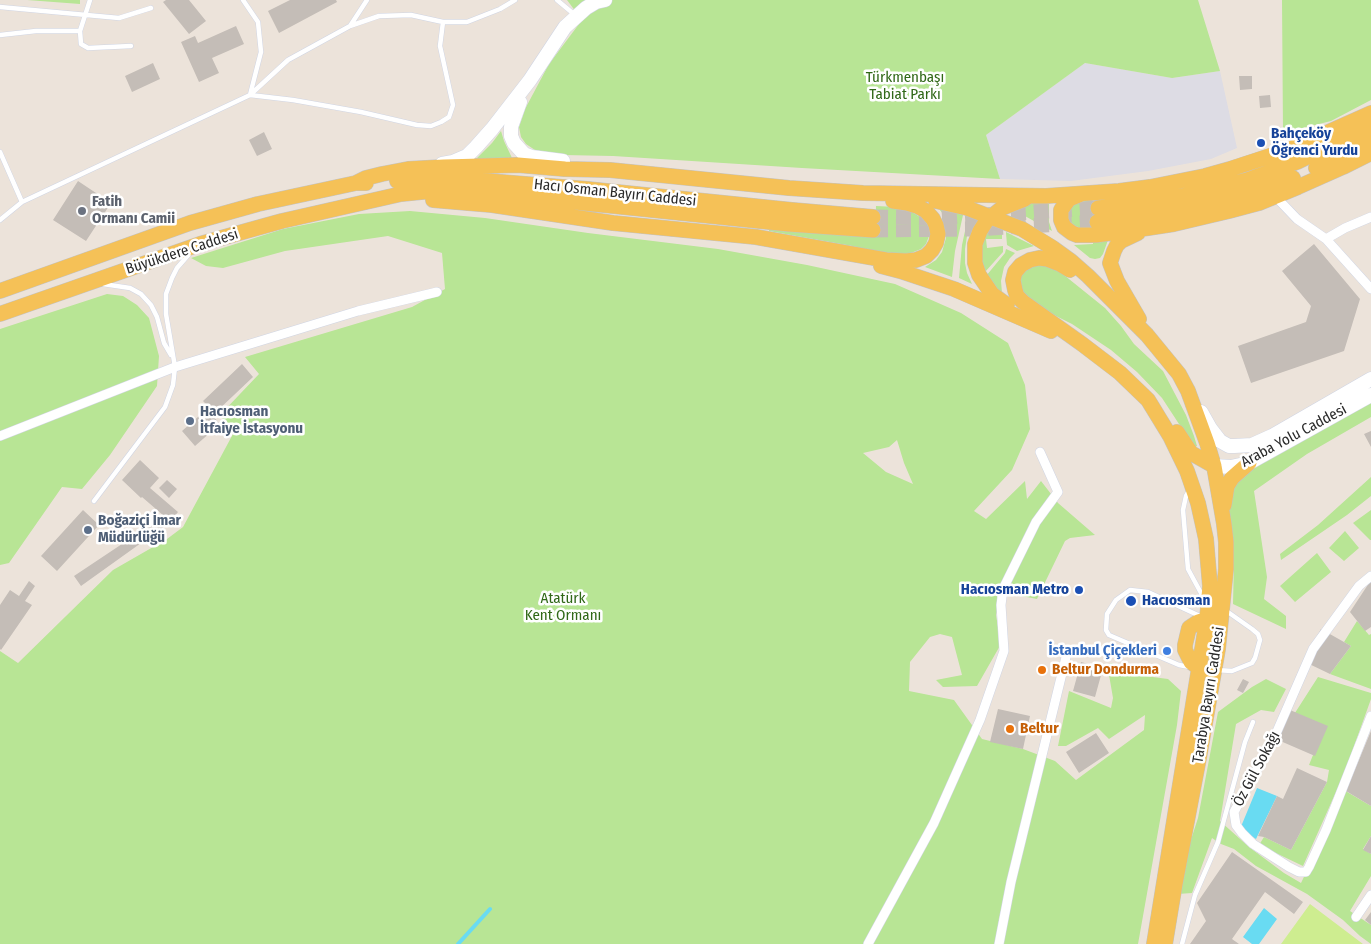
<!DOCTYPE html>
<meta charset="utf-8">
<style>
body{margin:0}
canvas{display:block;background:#ece3da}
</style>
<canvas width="1371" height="944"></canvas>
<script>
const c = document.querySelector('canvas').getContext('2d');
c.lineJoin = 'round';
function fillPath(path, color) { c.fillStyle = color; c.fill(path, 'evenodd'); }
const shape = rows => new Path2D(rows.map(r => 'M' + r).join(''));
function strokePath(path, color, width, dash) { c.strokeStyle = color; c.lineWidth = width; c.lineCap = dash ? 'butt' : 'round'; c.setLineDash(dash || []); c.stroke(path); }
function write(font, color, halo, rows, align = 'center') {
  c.font = font + ' "Fira Sans Condensed",sans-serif'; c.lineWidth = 5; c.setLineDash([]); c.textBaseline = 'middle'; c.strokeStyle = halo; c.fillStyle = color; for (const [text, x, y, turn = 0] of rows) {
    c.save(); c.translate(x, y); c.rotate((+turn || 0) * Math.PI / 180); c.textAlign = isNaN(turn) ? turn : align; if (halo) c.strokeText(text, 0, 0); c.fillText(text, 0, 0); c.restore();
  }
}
fillPath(shape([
 [1085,63,1172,78,1220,71,1237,148,1211,159,1148,171,1071,181,1000,179,986,135]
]), '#dddce4');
fillPath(shape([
 [27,0,80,0,80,4],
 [567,0,1198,0,1220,71,1172,78,1085,63,986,135,1000,179,802,168,613,156,563,155,535,150,526,144,521,137,519,127,525,109,549,64,582,20],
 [1282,0,1371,0,1371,100,1331,121,1283,133],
 [501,131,504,141,512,158,477,158,492,143],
 [1092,199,1092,227,1078,227,1072,225,1069,222,1067,212,1076,203],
 [1029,204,1049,204,1049,222,1052,231,1014,210],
 [876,206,897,207,912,212,923,219,927,226,929,236,926,244,921,249,911,253,897,255,881,253,852,246,769,231,769,229,875,237],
 [939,209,963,215,955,251,952,277,925,267,936,260,942,252,946,238,946,225,944,215],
 [410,211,485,218,588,233,718,249,807,265,895,284,961,313,1008,343,1025,385,1030,429,1012,470,974,511,986,519,1025,481,1027,499,1041,481,1058,503,1095,535,1070,538,1065,541,1037,599,1001,592,996,615,1001,644,977,686,943,687,936,680,962,675,952,637,940,634,930,637,910,662,909,691,954,700,982,739,1023,749,1055,761,1076,780,1144,730,1145,715,1109,739,1098,728,1066,746,1058,746,1069,691,1111,708,1113,698,1108,669,1111,663,1145,676,1168,679,1181,691,1177,725,1138,944,0,944,0,651,18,663,113,570,167,539,183,527,233,434,220,415,259,374,245,357,412,307,445,289,442,253,388,236,285,251,223,268,206,266,191,258,283,229,359,214],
 [897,440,904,463,913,484,886,472,863,453,889,447],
 [968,217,975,219,967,236,965,249,965,263,967,273,972,284,959,278,962,245],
 [993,226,1002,231,1002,239,986,239,987,248,1003,246,1003,252,985,272,979,255,987,230],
 [1006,233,1006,232,1034,246,1017,251,1007,245],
 [1108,240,1103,254,1100,258,1095,259,1090,258,1074,245,1093,244,1093,241],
 [1006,249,1015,253,1010,258,1004,267,1001,281,1002,293,997,289,986,276,1005,253],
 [1037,264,1049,266,1059,271,1105,308,1121,326,1134,344,1163,371,1186,415,1194,436,1197,446,1194,447,1162,398,1137,372,1111,350,1072,324,1036,306,1022,294,1018,284,1021,274,1025,267],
 [107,294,123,296,137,305,149,318,159,356,157,386,110,455,82,489,62,487,9,563,0,565,0,329],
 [1371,399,1371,417,1307,454,1254,491,1267,577,1264,599,1286,616,1286,629,1233,604,1234,561,1223,485],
 [1371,477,1371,496,1347,515,1281,560,1280,554,1318,525],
 [1371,510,1371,540,1370,540,1353,523],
 [1345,531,1359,548,1344,561,1329,548],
 [1317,553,1331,572,1295,602,1280,586],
 [1357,621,1369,635,1371,634,1371,689,1330,674,1351,646,1344,642],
 [1318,677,1371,693,1371,699,1344,774,1303,866,1259,845,1264,837,1291,850,1327,782,1329,770,1309,765,1323,730,1293,716],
 [1266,679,1286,689,1274,712,1261,710,1236,724,1220,821,1249,847,1284,873,1301,883,1317,850,1342,789,1371,806,1371,836,1363,849,1371,854,1371,876,1350,911,1371,925,1371,944,1360,936,1343,920,1307,894,1256,866,1234,849,1221,844,1212,838,1192,893,1178,894,1186,855,1198,818,1218,712,1252,687]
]), '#b8e595');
fillPath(shape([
 [1310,904,1359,941,1363,944,1281,944]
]), '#ceed90');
fillPath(shape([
 [1257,788,1277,796,1256,839,1240,829],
 [1264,908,1277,919,1259,944,1252,944,1243,937]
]), '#69dbf2');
strokePath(shape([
 [458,944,490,909]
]), '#69dbf2', 4);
fillPath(shape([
 [166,0,189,0,206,21,189,34,163,2],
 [290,0,336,0,337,2,279,33,268,11],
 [236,26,244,44,212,58,219,73,199,82,181,42,195,36,198,43],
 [153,63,160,79,132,92,125,76],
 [1239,76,1252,76,1252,89,1240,90],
 [1270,95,1271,107,1260,108,1259,96],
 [264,132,272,149,257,156,249,140],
 [78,181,111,203,86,241,53,220],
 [1314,244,1360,299,1344,351,1251,383,1238,346,1306,322,1311,306,1282,271],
 [242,364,253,377,215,413,203,401],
 [207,409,220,424,195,446,182,431],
 [1371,431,1371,447,1364,434],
 [140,460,159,478,150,488,178,512,169,523,81,586,74,576,164,516,142,497,141,498,122,480],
 [167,480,177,489,169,498,159,488],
 [83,510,99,525,57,571,41,556],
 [1371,580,1371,627,1365,631,1350,612],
 [29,581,35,586,25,601,32,605,1,650,0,649,0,605,10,590,19,596],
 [1321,629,1351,646,1330,674,1303,661],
 [1081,662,1103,668,1095,697,1073,691],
 [1243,679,1249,682,1243,693,1237,690],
 [998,709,1030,716,1023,749,990,742],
 [1290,710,1328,726,1315,756,1278,740],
 [1371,731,1371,806,1346,791],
 [1096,733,1109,753,1079,773,1066,752],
 [1297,768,1327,782,1291,850,1264,837,1258,836,1277,796,1283,799],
 [1371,836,1371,854,1363,850],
 [1232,852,1303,902,1294,914,1265,892,1232,939,1239,944,1190,944,1206,921,1197,903],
 [1371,912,1371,925,1365,920]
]), '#c4bdb7');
strokePath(shape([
 [873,217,937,218,1098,208],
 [873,230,973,229,1097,222]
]), '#c5beb7', 15, [15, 8]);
const lane = shape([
 [90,0,80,31,81,44,88,48,131,46],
 [243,0,258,22,261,52,250,95,293,100,361,112,417,125,431,126,441,122,449,117,453,105,440,46,443,22],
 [557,0,575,15],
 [0,7,119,18,151,8],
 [350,26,367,0],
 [0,35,36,31,80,31],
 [0,152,22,202],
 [0,220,22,202,250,95,288,60,350,26,379,16,411,15,443,22,467,22,500,9,515,0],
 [103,284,130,288,141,294,151,305,157,317,164,343,171,355],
 [1189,491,1186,496,1183,510,1188,569,1201,593,1203,600],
 [94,501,165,407,173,385,175,367,166,314,166,294,172,278,177,268,190,253],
 [1190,667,1179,665,1109,635,1106,630,1107,614,1116,600,1130,590,1148,592,1202,617],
 [1216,670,1232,671,1252,663,1255,658,1260,640,1258,634,1252,629,1225,610],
 [1182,944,1195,895,1218,842,1245,742,1253,722]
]);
const street = shape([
 [1275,196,1297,219,1326,239,1371,289],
 [1326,239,1345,228,1371,217],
 [0,436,175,367,358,311,437,292],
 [1371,576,1359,586,1313,649,1275,736,1234,812,1236,825,1242,833,1253,844,1289,867,1299,872,1306,872,1309,867,1326,830,1371,716],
 [1356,917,1371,895],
 [868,944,934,823,980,720,1004,651,1001,605,1003,589,1036,522,1058,492,1040,452],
 [999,944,1011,882,1067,653]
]);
const secondary = shape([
 [520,102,511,127,511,136,514,143,524,154,532,157,563,161],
 [442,164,453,162,467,156,476,147,492,129,530,80,565,27,586,8,596,2,605,0],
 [1201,412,1210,428,1220,441,1229,446,1234,446,1252,445,1272,436,1371,379],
 [1214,466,1231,467,1249,463,1371,395]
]);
const primary = shape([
 [1316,168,1371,142],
 [397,181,437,178,463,179,587,189,792,210,873,217],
 [356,183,366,178,382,174,408,169,444,167,518,165,565,169,610,170,789,188,863,193,1046,196,1119,191,1150,187,1205,176,1230,169,1288,150,1371,113],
 [1081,194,1069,199,1061,210,1061,220,1064,227,1072,233,1077,235,1096,235,1148,228,1174,224,1229,211,1259,203,1298,187,1343,167,1371,153],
 [433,200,492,205,613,223,756,237,886,260,906,261,916,260,926,256,932,250,936,243,938,234,936,225,933,219,926,211,917,206,907,203,893,201],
 [936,201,967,208,1022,229,1053,248,1071,261,1088,276,1147,335,1179,374,1188,391,1207,443,1214,466,1224,524,1226,542,1226,569,1218,649,1199,758,1175,884,1165,944],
 [1098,208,1141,203,1182,196,1247,180,1297,162,1371,126],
 [1097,222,1155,215,1192,208,1249,194,1293,178],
 [1138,233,1121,241,1117,245,1114,251,1110,263,1117,281,1139,319],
 [881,266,900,271,954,289,1051,331],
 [1070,270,1060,264,1047,259,1039,258,1030,260,1021,265,1015,272,1013,280,1015,290,1017,296,1023,302,1082,344,1120,373,1148,400,1170,436,1187,471,1198,503,1206,539,1210,586,1207,619,1154,944],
 [0,291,190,223,258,204,356,183,366,183],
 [1007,305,992,294,979,275,975,263,975,244,980,231,987,220,1002,208,1025,199],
 [0,314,200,244,246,231,282,221,401,194,431,191,468,191,789,224,873,230],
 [1177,432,1191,453,1214,466],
 [1224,505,1227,486,1232,478,1249,463],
 [1206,669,1199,668,1191,662,1185,650,1185,645,1189,628,1198,622,1207,619]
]);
strokePath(lane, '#d0d5e3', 5.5);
strokePath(street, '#d0d5e3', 10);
strokePath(secondary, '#d0d5e3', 15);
strokePath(primary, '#c3c3c3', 16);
strokePath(lane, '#fff', 4.5);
strokePath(street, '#fff', 9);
strokePath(secondary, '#fff', 14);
strokePath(primary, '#f5c157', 15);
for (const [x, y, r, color] of [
 [1261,143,5,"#1a4fb4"],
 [82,211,5,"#6b7280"],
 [190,421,5,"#5c6f8a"],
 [88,530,5,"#5c6f8a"],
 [1079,590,5,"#1a4fb4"],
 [1131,601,6,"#1a4fb4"],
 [1167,651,5,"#3f7fe0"],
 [1042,670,5,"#e8710a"],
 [1010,729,5,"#e8710a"]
]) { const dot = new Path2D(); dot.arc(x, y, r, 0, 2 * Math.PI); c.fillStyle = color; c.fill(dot); strokePath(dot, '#fff', 2); }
write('15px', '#306817', '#fff', [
 ["Türkmenbaşı",905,78],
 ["Tabiat Parkı",905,95],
 ["Atatürk",563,599],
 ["Kent Ormanı",563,616]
]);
write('bold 15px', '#164399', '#fff', [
 ["Bahçeköy",1271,134],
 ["Öğrenci Yurdu",1271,151],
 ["Hacıosman Metro",1069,590,"right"],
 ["Hacıosman",1142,601]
], 'left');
write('15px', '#292929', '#fff', [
 ["Hacı Osman Bayırı Caddesi",615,193,6],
 ["Büyükdere Caddesi",182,252,-18],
 ["Araba Yolu Caddesi",1294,436,-28],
 ["Tarabya Bayırı Caddesi",1209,695,-81],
 ["Öz Gül Sokağı",1257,769,-62]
]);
write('bold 15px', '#5b616d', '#fff', [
 ["Fatih",92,202],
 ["Ormanı Camii",92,219]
], 'left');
write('bold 15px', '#4e5e75', '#fff', [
 ["Hacıosman",200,412],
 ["İtfaiye İstasyonu",200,429],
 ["Boğaziçi İmar",98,521],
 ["Müdürlüğü",98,538]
], 'left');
write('bold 15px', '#366cbe', '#fff', [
 ["İstanbul Çiçekleri",1157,651]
], 'right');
write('bold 15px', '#c56008', '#fff', [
 ["Beltur Dondurma",1052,670],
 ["Beltur",1020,729]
], 'left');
</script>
